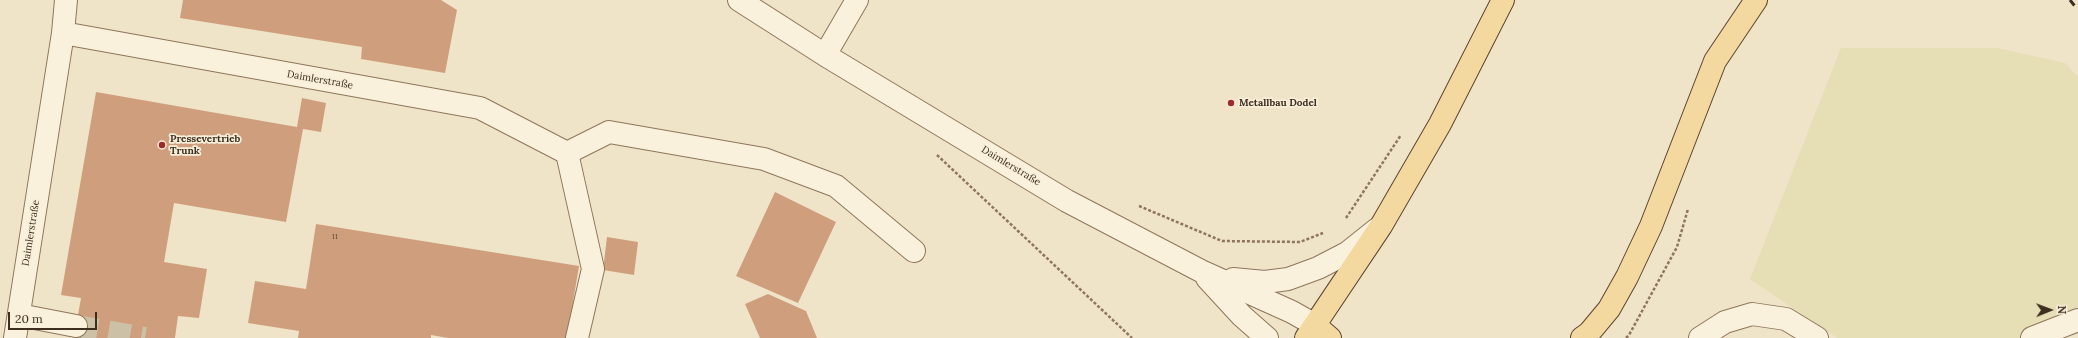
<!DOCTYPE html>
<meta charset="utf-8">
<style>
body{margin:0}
#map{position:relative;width:2078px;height:338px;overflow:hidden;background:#f0e4c8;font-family:Lora,serif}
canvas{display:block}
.north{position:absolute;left:2030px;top:290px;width:40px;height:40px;-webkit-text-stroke:3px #f7eed8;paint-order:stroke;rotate:89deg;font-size:11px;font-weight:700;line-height:16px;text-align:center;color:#3d2e20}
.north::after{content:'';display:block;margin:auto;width:14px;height:18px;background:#3d2e20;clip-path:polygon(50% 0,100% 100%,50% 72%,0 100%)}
.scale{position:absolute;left:8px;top:312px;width:89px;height:18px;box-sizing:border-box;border:2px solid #3d2e20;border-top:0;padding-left:5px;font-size:12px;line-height:14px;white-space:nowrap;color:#3d2e20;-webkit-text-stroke:3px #f7eed8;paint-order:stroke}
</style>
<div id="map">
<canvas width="2078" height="338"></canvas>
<div class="north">N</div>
<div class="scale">20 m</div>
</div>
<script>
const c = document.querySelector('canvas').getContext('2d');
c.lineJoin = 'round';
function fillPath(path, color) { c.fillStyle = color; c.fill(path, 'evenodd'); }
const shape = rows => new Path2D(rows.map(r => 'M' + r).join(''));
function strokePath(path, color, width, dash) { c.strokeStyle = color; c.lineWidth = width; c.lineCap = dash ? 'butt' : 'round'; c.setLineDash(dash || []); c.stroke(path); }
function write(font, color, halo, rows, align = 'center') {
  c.font = font + ' Lora,serif'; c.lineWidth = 3.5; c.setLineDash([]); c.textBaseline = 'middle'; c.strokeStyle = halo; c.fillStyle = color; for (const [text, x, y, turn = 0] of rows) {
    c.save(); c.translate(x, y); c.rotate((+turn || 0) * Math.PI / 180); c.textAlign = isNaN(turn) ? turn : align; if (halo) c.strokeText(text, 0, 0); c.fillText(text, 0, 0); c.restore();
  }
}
fillPath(shape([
 [1841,48,1997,48,2065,63,2078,77,2078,320,2032,338,1837,338,1750,279]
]), '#e6deb5');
fillPath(shape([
 [183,0,441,0,457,10,445,73,361,59,362,47,180,18],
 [96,92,297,127,302,98,326,103,321,132,303,129,286,222,174,203,164,262,207,269,199,318,178,316,175,338,74,338,81,298,61,295],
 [775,192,836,222,798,303,736,276],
 [316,224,579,266,567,338,448,338,431,335,431,338,298,338,299,331,248,323,255,281,306,289],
 [607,237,638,242,634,275,603,270],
 [768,294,806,311,817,338,760,338,745,304]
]), '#cf9f7d');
strokePath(shape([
 [76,326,145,338]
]), '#ccc0a6', 22, [22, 11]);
const minor = shape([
 [739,0,825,55,1067,201,1201,271,1292,312,1315,325],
 [63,33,480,108,567,153],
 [825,55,857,0],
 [567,153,609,132,764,159,836,186,914,251],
 [567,153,593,269,577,338],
 [1207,278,1242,316,1267,338],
 [1233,279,1265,282,1288,279,1318,268,1347,253,1377,229],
 [19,315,76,326],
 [15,338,63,33,66,0],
 [1700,338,1725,322,1752,314,1786,319,1817,338],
 [2032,338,2078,320]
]);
const major = shape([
 [1315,325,1330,338],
 [1306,338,1381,226,1440,124,1503,0],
 [1582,338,1589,333,1609,309,1627,277,1651,226,1715,61,1756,0]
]);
strokePath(minor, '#8d765c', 24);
strokePath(major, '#5b4430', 24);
strokePath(shape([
 [937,155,1132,338],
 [1139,206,1222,241,1300,242,1323,233],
 [1346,218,1401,135],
 [1626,338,1629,335,1677,247,1688,209]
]), '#8d765c', 2.5, [3, 2]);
strokePath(minor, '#faf1dc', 22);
strokePath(major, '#f3d9a0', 22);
strokePath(shape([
 [2070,0,2078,10]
]), '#3d2e20', 3, [7, 7]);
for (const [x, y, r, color] of [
 [1231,103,4,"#9e2a2b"],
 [162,145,4,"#9e2a2b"]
]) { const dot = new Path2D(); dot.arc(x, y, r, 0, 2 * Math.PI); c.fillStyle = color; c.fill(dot); strokePath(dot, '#f7eed8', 1.5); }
write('8px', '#624a37', null, [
 ["11",335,237]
]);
write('10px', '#3d2e20', '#f7eed8', [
 ["Daimlerstraße",320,80,10],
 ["Daimlerstraße",1011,166,31],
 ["Daimlerstraße",31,233,-81]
]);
write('bold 10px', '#3d2e20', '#f7eed8', [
 ["Metallbau Dodel",1239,103],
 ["Pressevertrieb",170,139],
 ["Trunk",170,151]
], 'left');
</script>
